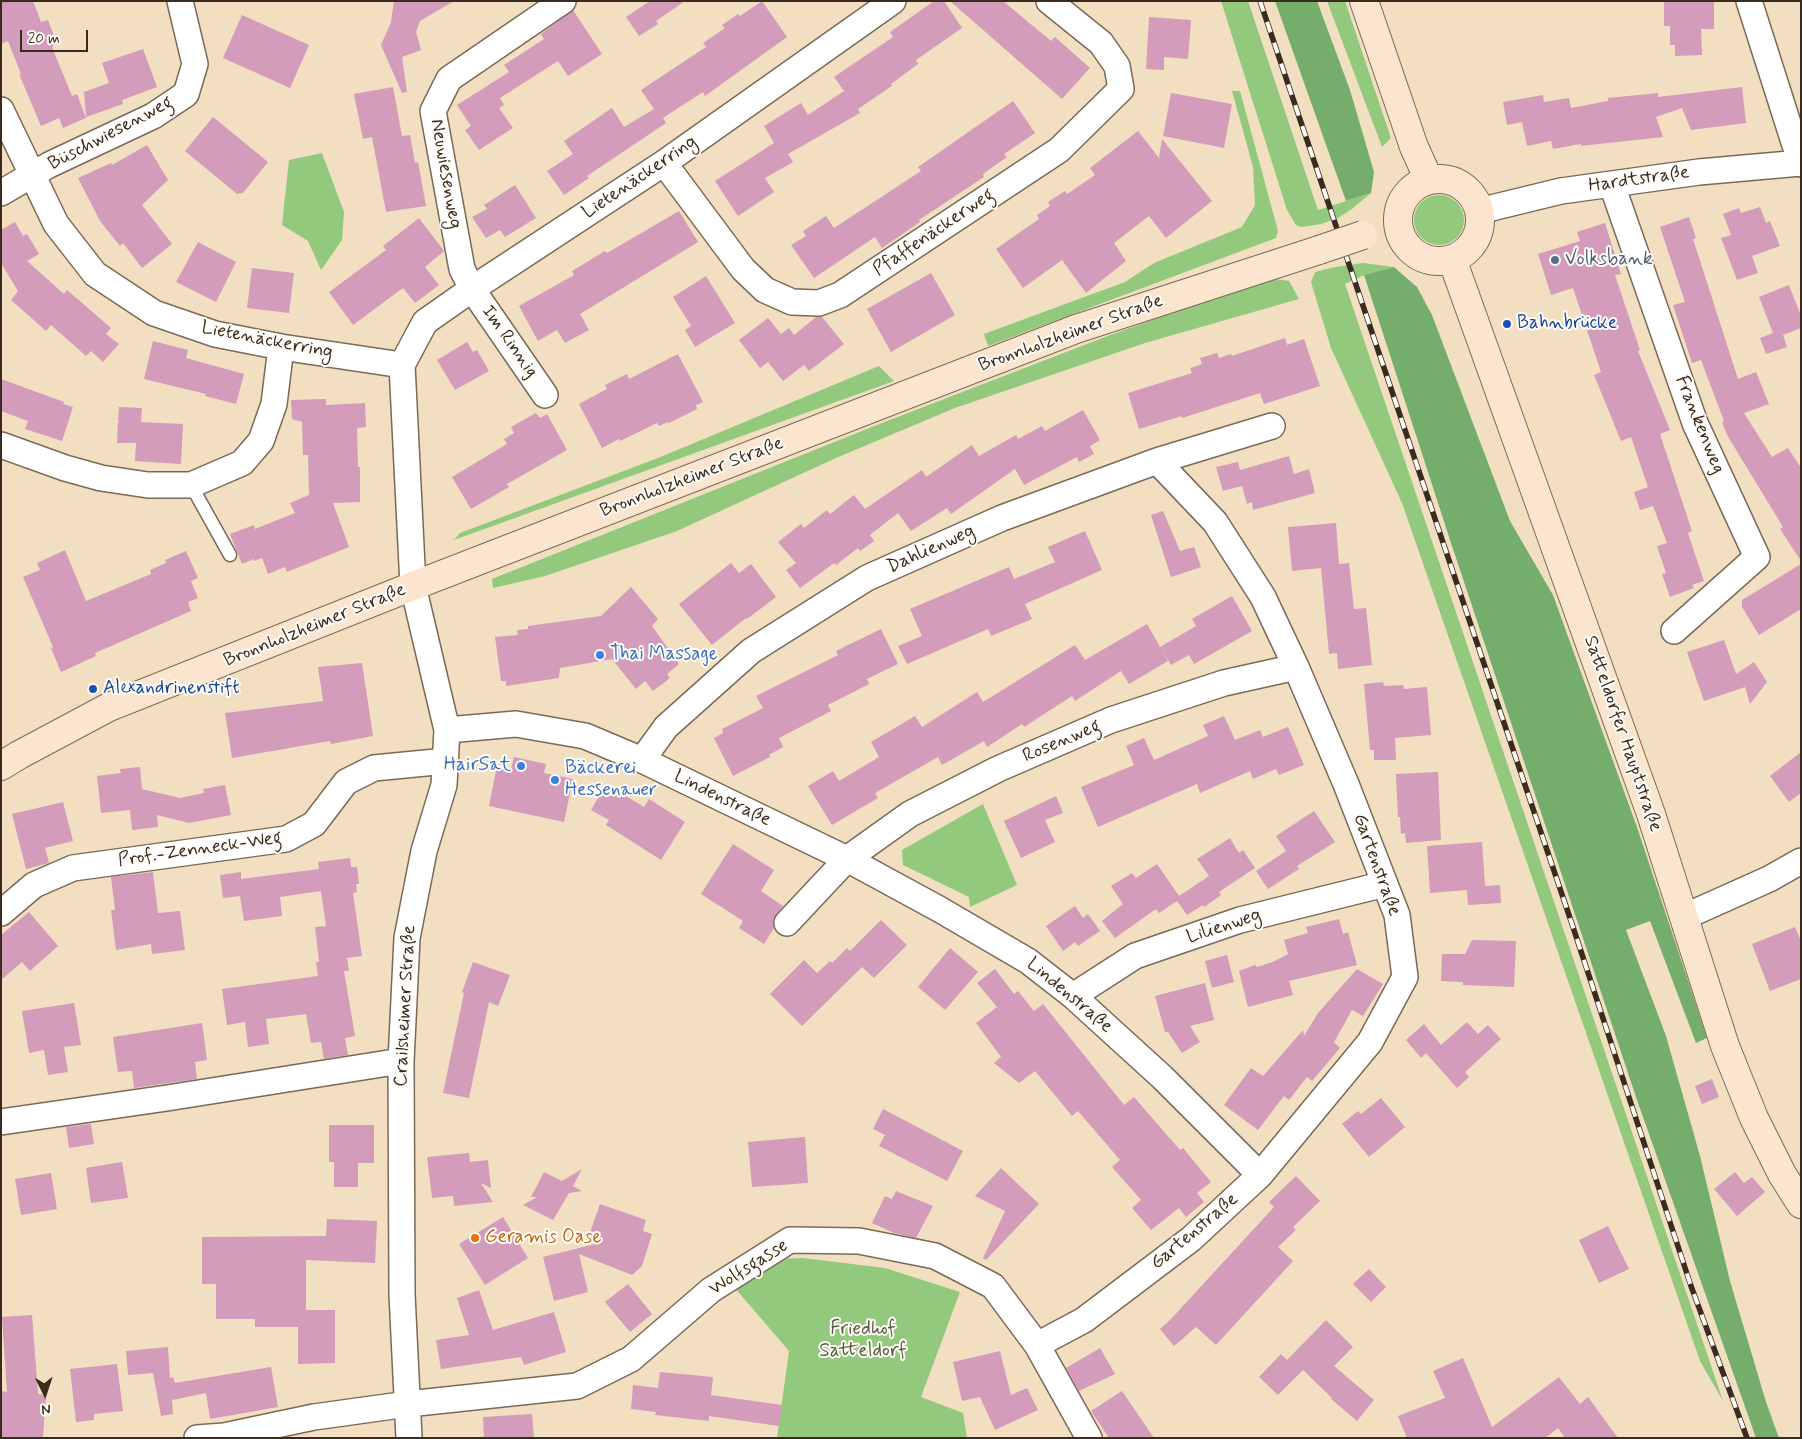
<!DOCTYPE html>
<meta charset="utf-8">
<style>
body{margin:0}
#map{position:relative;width:1802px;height:1439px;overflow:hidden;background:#f2dfc1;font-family:Mynerve,sans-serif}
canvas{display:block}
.frame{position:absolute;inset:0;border:2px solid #3b2a1e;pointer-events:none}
.north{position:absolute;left:20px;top:1369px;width:50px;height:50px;-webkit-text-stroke:4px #fdfcf7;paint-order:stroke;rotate:176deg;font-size:14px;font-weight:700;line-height:20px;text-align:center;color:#3b2a1e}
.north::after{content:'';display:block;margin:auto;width:18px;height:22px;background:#3b2a1e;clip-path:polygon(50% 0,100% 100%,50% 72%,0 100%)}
.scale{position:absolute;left:20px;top:30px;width:68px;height:22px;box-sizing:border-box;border:2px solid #3b2a1e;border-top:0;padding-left:6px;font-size:15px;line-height:18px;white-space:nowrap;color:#3b2a1e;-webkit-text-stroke:4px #fdfcf7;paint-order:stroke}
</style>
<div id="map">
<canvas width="1802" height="1439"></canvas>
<div class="frame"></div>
<div class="north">N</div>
<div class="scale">20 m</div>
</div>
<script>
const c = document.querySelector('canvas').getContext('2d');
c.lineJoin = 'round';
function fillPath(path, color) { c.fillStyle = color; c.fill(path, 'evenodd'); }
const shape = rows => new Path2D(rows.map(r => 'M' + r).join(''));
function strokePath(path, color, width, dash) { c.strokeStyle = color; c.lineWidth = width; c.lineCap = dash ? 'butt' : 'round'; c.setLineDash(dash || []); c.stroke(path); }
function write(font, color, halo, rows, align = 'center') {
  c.font = font + ' Mynerve,sans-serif'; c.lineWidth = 4; c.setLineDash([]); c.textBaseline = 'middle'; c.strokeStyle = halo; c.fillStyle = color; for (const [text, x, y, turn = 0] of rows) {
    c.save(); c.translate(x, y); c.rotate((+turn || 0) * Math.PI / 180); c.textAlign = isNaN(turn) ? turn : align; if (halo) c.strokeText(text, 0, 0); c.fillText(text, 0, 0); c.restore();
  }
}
fillPath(shape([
 [1221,1,1248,1,1318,210,1371,193,1352,209,1338,218,1321,224,1301,227,1296,225,1287,210],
 [1327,1,1345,1,1391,138,1382,147],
 [1232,91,1240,91,1278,231,1276,238,988,346,984,334,1125,282,1154,263,1242,227,1255,205,1253,167],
 [322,153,344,212,342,240,321,270,308,241,282,225,289,160],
 '1414 220a25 25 0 1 1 50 0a25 25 0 1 1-50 0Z',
 [1363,263,1394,267,1364,275,1345,284,1723,1401,1700,1361,1402,503,1331,348,1311,282,1315,272,1335,267],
 [1276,279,1289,281,1299,299,1145,343,955,408,836,458,677,531,545,576,493,588,492,579,882,423,1105,337,1262,280],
 [879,366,894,381,454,540,460,533,658,458],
 [983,804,1017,885,970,907,969,897,903,865,902,850],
 [803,1258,885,1268,960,1292,921,1397,963,1413,967,1438,777,1438,789,1351,734,1287,775,1259]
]), '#92c97c');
fillPath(shape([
 [1275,1,1317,1,1350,90,1374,172,1371,193,1346,201],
 [1394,267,1417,287,1432,315,1510,521,1553,595,1638,830,1707,1038,1696,1043,1650,921,1626,930,1666,1036,1700,1156,1730,1281,1766,1402,1779,1438,1756,1438,1637,1100,1451,543,1364,275]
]), '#75ad6c');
fillPath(shape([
 [1,1,33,1,41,22,48,20,57,44,52,47,72,96,77,94,86,118,63,128,59,118,41,126,19,74,21,74,8,41,1,44],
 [394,1,454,1,420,21,416,32,421,50,402,57,407,92,402,93,381,45,391,22],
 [650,1,685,1,656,21,658,24,639,36,626,17],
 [762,1,787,37,705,96,703,92,663,118,666,123,587,176,589,178,564,195,547,171,573,154,564,141,612,108,624,127,654,109,641,90,706,47,703,43,725,28,722,25,738,14,740,16],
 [934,1,944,1,962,28,916,60,918,64,891,84,892,86,858,109,860,113,788,154,793,162,765,178,774,192,738,216,715,181,774,143,764,126,801,103,808,115,844,91,834,77,893,37,890,32],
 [950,1,1003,1,1051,41,1055,37,1090,68,1062,99],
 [1664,1,1714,1,1714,29,1701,29,1702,55,1675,56,1675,45,1670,45,1670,26,1664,26],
 [573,10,602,54,568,76,558,61,500,98,504,105,499,108,513,128,479,150,465,130,471,126,457,105,509,72,504,65,544,39,541,34],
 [242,15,309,45,290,88,223,58],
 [1149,17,1191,20,1188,59,1164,57,1164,70,1146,69],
 [143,49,157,87,122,100,123,104,86,117,84,92,109,83,102,63],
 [393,87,402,136,410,135,415,163,418,162,426,206,386,212,372,137,363,139,354,94],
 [1742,87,1746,123,1691,130,1682,108,1656,117,1663,137,1581,146,1581,144,1553,149,1551,141,1527,146,1522,122,1507,125,1503,102,1543,95,1544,102,1569,98,1571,108,1608,101,1608,98,1658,93,1658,97],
 [1171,93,1232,104,1224,148,1163,136],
 [1013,101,1035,133,1004,154,1007,157,983,174,984,177,919,220,920,222,882,248,875,237,814,278,791,245,806,236,803,231,826,216,834,228,921,171,918,167],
 [213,117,268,162,243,193,237,194,185,151],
 [1138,131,1159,158,1162,139,1212,201,1166,238,1149,216,1114,243,1126,261,1086,293,1062,260,1023,288,996,249,1039,219,1037,215,1050,206,1048,202,1065,191,1067,194,1095,175,1090,168],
 [147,145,168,180,142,205,172,244,142,268,123,243,120,246,100,221,78,178,111,163,112,165],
 [515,185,536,218,505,237,500,230,486,238,472,217,487,209,484,205],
 [1760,207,1766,223,1770,221,1780,246,1752,256,1758,273,1737,280,1721,238,1731,235,1723,214,1739,208,1741,213],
 [679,211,698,242,580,314,589,330,565,343,557,330,538,341,519,306,574,275,572,271,605,251,607,253],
 [1689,217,1696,238,1693,239,1738,379,1756,372,1769,404,1744,413,1772,457,1788,448,1801,468,1801,561,1780,529,1783,527,1727,435,1722,422,1724,421,1701,360,1692,363,1673,305,1685,302,1660,227],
 [419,218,444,251,425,267,439,285,415,303,403,288,353,325,329,292,386,250,383,246],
 [15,222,23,236,27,234,39,254,27,261,64,294,67,290,111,328,106,334,119,344,103,362,91,351,86,356,51,325,46,331,11,300,18,291,1,263,1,230],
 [1605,223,1621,274,1615,275,1640,350,1638,351,1670,430,1660,434,1692,531,1688,533,1704,581,1692,585,1694,588,1670,597,1662,574,1666,573,1657,546,1667,543,1653,506,1640,510,1634,492,1648,487,1631,437,1621,441,1594,375,1601,372,1573,288,1551,295,1538,254,1580,241,1577,232],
 [198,242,236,262,216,302,176,282],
 [252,268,294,273,289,313,247,308],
 [931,273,955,315,891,352,867,309],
 [706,276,735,323,695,347,685,330,691,326,673,297],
 [1789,285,1801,316,1801,328,1783,335,1787,347,1766,354,1760,338,1773,333,1759,297],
 [816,317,822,317,844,344,809,371,804,365,783,381,768,362,760,368,739,340,768,318,781,334,789,328,794,335],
 [1285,338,1287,345,1304,339,1320,386,1264,404,1260,393,1182,418,1182,416,1139,429,1128,393,1192,373,1190,368,1202,364,1200,358,1217,353,1219,358,1231,354,1232,356],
 [153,341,188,350,186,358,244,374,236,404,205,396,206,394,144,379],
 [467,342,473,352,477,350,489,371,455,390,437,360],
 [678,354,703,402,696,405,697,409,669,423,668,422,659,426,657,423,620,441,619,439,602,448,579,404,607,389,605,385,627,374,629,379],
 [1,379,64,402,63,404,73,407,62,441,25,429,28,421,1,411],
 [326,399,326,405,365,403,366,427,357,428,358,467,360,467,360,502,333,503,349,547,287,572,285,567,268,574,262,558,254,561,254,559,242,564,230,534,254,525,255,529,295,513,290,503,309,495,308,455,303,455,302,422,292,419,291,400],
 [119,407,142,408,141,422,183,424,181,464,135,461,136,443,117,443,118,422,121,423,118,421],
 [1083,410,1100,440,1090,446,1094,454,1079,462,1077,457,1024,485,1015,469,951,514,947,508,911,531,898,513,870,535,874,541,860,551,858,548,836,565,834,563,800,588,786,570,796,563,778,542,801,524,804,528,827,510,830,514,854,495,865,509,922,470,926,477,972,445,979,456,1016,435,1018,439,1042,426,1045,431],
 [536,413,540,418,547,414,567,450,507,484,509,487,471,509,452,477,507,444,504,439,514,433,511,427],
 [1289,456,1294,474,1309,469,1315,493,1253,510,1252,502,1247,504,1242,486,1223,491,1216,467,1238,462,1240,470],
 [1163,511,1180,551,1194,547,1201,567,1171,577,1151,515],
 [1336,523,1339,564,1349,563,1354,609,1366,608,1372,665,1338,669,1337,653,1329,654,1321,568,1292,571,1288,527],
 [1085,531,1102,570,1025,604,1032,619,991,636,988,629,907,664,898,646,922,636,910,609,1009,567,1014,579,1055,562,1048,547],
 [65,550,86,601,151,574,150,570,166,563,165,560,186,551,198,578,191,581,198,598,188,602,191,611,95,653,96,656,61,672,51,648,53,647,23,577,40,570,37,563],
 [731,563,739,573,751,564,776,597,747,619,746,618,712,645,679,604],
 [1801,564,1801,609,1759,635,1742,607,1742,600],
 [631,587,658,619,652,626,679,664,667,674,670,678,653,691,645,681,636,689,612,659,560,668,559,678,506,686,506,681,501,681,495,637,518,635,517,630,528,629,528,626,601,616],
 [1232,596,1252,631,1194,664,1189,655,1171,665,1160,647,1196,626,1192,619],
 [1147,624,1168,661,1129,684,1121,671,1075,701,1072,696,1024,727,1022,724,987,747,984,741,942,765,938,757,875,793,878,798,832,825,808,786,833,771,839,781,879,757,871,742,915,716,922,727,977,692,983,702,1075,645,1085,660],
 [881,629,898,664,867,679,869,684,828,705,831,711,779,738,783,747,769,755,770,757,733,776,714,738,723,733,722,729,763,708,756,696,838,655,836,651],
 [1724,640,1736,674,1754,662,1767,682,1750,704,1745,687,1704,701,1687,652],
 [362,663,373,736,331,744,330,741,232,758,225,713,323,701,318,667],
 [1383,682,1384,686,1403,685,1404,689,1427,687,1431,735,1395,738,1396,760,1374,760,1374,750,1370,750,1364,684],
 [1224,716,1235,740,1260,730,1263,737,1288,727,1304,765,1279,775,1276,769,1253,779,1250,771,1200,793,1197,784,1098,827,1081,787,1134,765,1126,746,1144,738,1154,760,1208,736,1203,725],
 [1801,752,1801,793,1789,802,1770,776],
 [514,757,546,764,544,773,573,779,564,822,489,806,497,766,511,769],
 [140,767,142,789,180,798,204,793,203,789,225,785,231,815,189,823,157,815,158,827,132,830,130,810,101,813,97,776,121,773,120,769],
 [1438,772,1441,840,1406,843,1405,833,1401,834,1400,817,1398,817,1396,774],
 [606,784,644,807,649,799,685,822,661,860,606,825,609,820,591,810],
 [1056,796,1063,813,1045,820,1055,842,1021,858,1004,821],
 [63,802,73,841,45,848,49,863,26,869,12,814],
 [1314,811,1335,842,1297,866,1299,869,1268,889,1256,871,1286,851,1276,836],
 [1230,838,1239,853,1243,850,1255,868,1219,892,1221,895,1204,907,1203,905,1187,915,1177,901,1159,913,1156,909,1115,938,1102,921,1123,904,1111,886,1132,873,1136,878,1157,864,1179,896,1209,876,1197,859],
 [1482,842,1485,886,1500,885,1501,903,1468,905,1467,890,1430,893,1427,846],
 [733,844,774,870,761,891,783,906,773,919,774,928,764,944,739,928,743,921,701,894],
 [350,858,351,867,357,867,359,884,356,884,357,892,353,893,362,956,347,958,349,971,344,971,355,1036,345,1038,348,1055,324,1059,321,1042,311,1043,306,1014,266,1019,269,1044,248,1047,245,1022,227,1025,222,989,318,976,316,962,319,962,315,927,326,926,321,891,280,897,282,916,244,921,240,896,223,898,220,875,241,872,241,879,319,869,318,862],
 [153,872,158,913,180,911,185,950,152,954,151,944,116,950,111,910,115,910,111,877],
 [1075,906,1083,918,1088,914,1100,931,1078,946,1075,942,1063,951,1046,926],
 [29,912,58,946,30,971,22,962,1,980,1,935],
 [1339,919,1343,934,1348,932,1357,965,1289,981,1293,995,1248,1007,1239,971,1255,965,1257,967,1275,961,1288,954,1284,940,1308,933,1306,927],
 [881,920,907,945,874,978,862,967,802,1026,770,994,804,960,817,973,830,961,832,963,847,948,850,951],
 [1795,927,1801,941,1801,979,1770,991,1752,944],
 [1472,940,1516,941,1514,987,1463,985,1463,982,1441,981,1442,954,1465,954],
 [950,948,978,972,945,1010,918,987],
 [1227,955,1234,982,1212,988,1205,961],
 [473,962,510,975,498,1006,489,1002,469,1098,443,1093,464,993,462,992],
 [995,969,1014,994,1018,991,1034,1011,1043,1004,1124,1105,1134,1097,1180,1150,1183,1148,1211,1182,1197,1193,1204,1202,1186,1217,1179,1208,1151,1230,1132,1208,1141,1200,1112,1167,1120,1160,1078,1111,1072,1116,1035,1071,1019,1083,994,1063,1001,1057,976,1023,997,1007,977,983],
 [1357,969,1383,984,1363,1016,1352,1010,1334,1042,1340,1048,1312,1081,1307,1077,1289,1100,1284,1096,1258,1130,1224,1105,1251,1068,1263,1076,1303,1030,1304,1036,1318,1013],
 [1205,983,1214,1020,1190,1026,1200,1042,1182,1053,1168,1032,1165,1032,1155,996],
 [74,1003,81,1045,64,1047,68,1072,48,1075,44,1050,29,1053,22,1011],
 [1467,1022,1478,1034,1488,1025,1501,1039,1465,1072,1469,1077,1457,1088,1426,1053,1421,1058,1406,1040,1424,1024,1441,1045],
 [202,1023,207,1060,195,1062,197,1079,134,1088,132,1071,118,1072,113,1037],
 [1712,1079,1719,1097,1702,1104,1695,1086],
 [1381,1098,1405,1127,1369,1157,1342,1124,1358,1111,1361,1114],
 [883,1109,963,1151,947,1181,879,1146,885,1135,873,1129],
 [91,1124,94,1144,69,1148,66,1127],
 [329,1125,374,1125,374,1163,358,1163,358,1187,334,1187,334,1162,329,1162],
 [805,1137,808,1183,752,1187,748,1142],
 [469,1153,470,1162,488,1160,491,1188,481,1183,493,1202,454,1206,453,1196,432,1198,427,1157],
 [122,1162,128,1198,91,1203,86,1168],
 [1001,1168,1039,1204,986,1260,983,1258,1005,1211,975,1196],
 [582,1169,573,1186,582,1191,569,1193,553,1220,523,1205,537,1197,531,1197,544,1172,562,1181],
 [1735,1172,1744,1183,1752,1177,1765,1192,1737,1216,1714,1189],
 [51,1173,57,1209,21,1215,15,1179],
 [1296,1176,1320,1201,1293,1227,1296,1230,1278,1247,1293,1261,1216,1345,1196,1327,1174,1346,1160,1329,1171,1319,1274,1207,1269,1202],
 [896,1191,933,1206,916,1238,894,1233,872,1223,885,1196,892,1199],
 [600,1204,646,1220,643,1231,652,1234,642,1266,632,1275,579,1254,588,1292,554,1301,543,1257,599,1243,588,1238],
 [503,1217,528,1258,485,1285,459,1244],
 [327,1219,377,1221,375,1263,306,1260,306,1310,335,1310,335,1363,298,1364,298,1327,255,1327,255,1319,216,1319,216,1284,202,1284,202,1237,326,1236],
 [1608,1226,1629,1269,1599,1283,1579,1240],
 [1369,1269,1386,1287,1371,1302,1353,1284],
 [628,1284,652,1314,630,1332,605,1302],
 [479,1290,493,1330,554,1312,566,1352,524,1365,521,1357,441,1369,436,1340,469,1335,457,1298],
 [32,1315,38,1394,46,1395,43,1438,1,1437,1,1391,7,1392,2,1317],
 [1326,1320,1353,1347,1334,1366,1374,1400,1357,1421,1331,1399,1332,1398,1303,1370,1278,1395,1259,1377,1281,1354,1287,1360],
 [168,1347,170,1378,173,1377,175,1383,271,1367,278,1407,210,1419,206,1393,172,1400,173,1414,161,1416,153,1373,128,1375,126,1351],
 [1100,1348,1115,1374,1079,1391,1066,1368],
 [1000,1351,1011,1395,1027,1388,1038,1410,995,1430,980,1397,962,1401,953,1362],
 [1463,1358,1492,1427,1559,1377,1580,1404,1588,1397,1618,1438,1565,1438,1558,1428,1545,1438,1407,1438,1398,1416,1445,1398,1433,1371],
 [117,1364,123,1411,94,1414,94,1420,76,1422,70,1369],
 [660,1372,713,1377,711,1395,782,1405,779,1426,709,1416,709,1421,655,1415,656,1412,631,1409,633,1385,658,1388],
 [1122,1391,1154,1438,1109,1438,1091,1411],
 [532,1414,534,1438,484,1438,483,1417]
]), '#d29cba');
const lane = shape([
 [191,485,230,555]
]);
const street = shape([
 [1749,1,1801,164],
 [1,110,56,224,95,274,154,313,215,334,281,347,402,365],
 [664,163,743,269,765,290,792,302,819,303,840,295,1059,150,1121,89,1117,66,1101,43,1049,1],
 [1612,185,1695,423,1757,557,1674,631],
 [1,193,49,165,153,116,186,94,195,64,180,1],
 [1479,211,1561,191,1699,172,1801,163],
 [545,395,472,289,462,269,433,111,449,79,563,1],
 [1,445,65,468,101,478,148,485,191,485,242,463,261,441,274,404,281,347],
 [447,730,516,724,585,736,642,760,847,859,939,909,1028,961,1073,996,1162,1077,1260,1175],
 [642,760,666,727,751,651,867,578,1002,518,1157,461,1272,426],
 [1,913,34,885,73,868,286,839,314,824,346,782,374,768,446,761],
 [1684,917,1769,879,1801,861],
 [787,923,847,859,910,814,998,769,1111,720,1224,683,1296,667],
 [1073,996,1135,956,1240,920,1385,884],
 [1,1122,167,1098,401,1061],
 [1037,1345,1084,1320,1191,1239,1260,1175,1370,1042,1405,977,1397,915,1346,784,1296,667,1263,597,1215,522,1157,461],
 [197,1438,224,1436,314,1417,408,1404,577,1386,631,1359,711,1290,790,1240,859,1241,935,1256,993,1286,1037,1345,1089,1438],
 [409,1438,402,1294,401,1061,407,938,424,851,444,785,447,730,413,586,402,365,425,322,472,289,664,163,893,1]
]);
const secondary = shape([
 [1364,1,1414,147,1429,180],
 '1398 220a41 41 0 1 1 82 0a41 41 0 1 1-82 0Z',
 [1452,259,1651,814,1725,1046,1754,1118,1782,1174,1801,1204],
 [1,766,19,755,109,707,413,586,1076,329,1319,250]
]);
strokePath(lane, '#7b6957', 15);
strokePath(street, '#7b6957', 28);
strokePath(secondary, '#7b6957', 30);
strokePath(lane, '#fff', 12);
strokePath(street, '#fff', 25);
strokePath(secondary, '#fbe5cf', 28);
const rail = shape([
 [1260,1,1573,927,1691,1286,1747,1438]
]);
strokePath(rail, '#3b2a1e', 5.5);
strokePath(rail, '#fdfcf7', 4, [11]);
const secondaryBridge = shape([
 [1319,250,1363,235]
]);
strokePath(secondaryBridge, '#7b6957', 30, []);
strokePath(secondaryBridge, '#fbe5cf', 28);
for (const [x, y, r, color] of [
 [1555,260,5,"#5c6f8a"],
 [1507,324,5,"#1a4fb4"],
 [600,655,5,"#3f7fe0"],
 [93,689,5,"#1a4fb4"],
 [521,766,5,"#3f7fe0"],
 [555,780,5,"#3f7fe0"],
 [475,1238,5,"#e8710a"]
]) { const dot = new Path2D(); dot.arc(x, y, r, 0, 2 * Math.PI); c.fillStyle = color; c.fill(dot); strokePath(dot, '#fdfcf7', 2); }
write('19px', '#3b2a1e', '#fdfcf7', [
 ["Büschwiesenweg",111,134,-28],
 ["Neuwiesenweg",445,174,80],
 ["Lietenäckerring",640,178,-34],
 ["Hardtstraße",1639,180,-8],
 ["Pfaffenäckerweg",934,233,-34],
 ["Bronnholzheimer Straße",1071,334,-20],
 ["Lietenäckerring",267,341,11],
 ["Im Rinnig",509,342,55],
 ["Frankenweg",1699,425,68],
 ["Bronnholzheimer Straße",692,478,-21],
 ["Dahlienweg",931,550,-24],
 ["Bronnholzheimer Straße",315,626,-22],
 ["Satteldorfer Hauptstraße",1622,734,71],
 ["Rosenweg",1062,742,-23],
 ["Lindenstraße",722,799,26],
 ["Prof.-Zenneck-Weg",200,850,-8],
 ["Gartenstraße",1376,865,70],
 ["Lilienweg",1224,927,-18],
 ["Lindenstraße",1069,996,40],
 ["Crailsheimer Straße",406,1006,-87],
 ["Gartenstraße",1195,1232,-40],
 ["Wolfsgasse",749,1268,-32]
]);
write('19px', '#4e5e75', '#fdfcf7', [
 ["Volksbank",1565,260]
], 'left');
write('19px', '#164399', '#fdfcf7', [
 ["Bahnbrücke",1517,324],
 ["Alexandrinenstift",103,689]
], 'left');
write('19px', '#366cbe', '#fdfcf7', [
 ["Thai Massage",610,655],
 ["HairSat",511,766,"right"],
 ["Bäckerei",565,769],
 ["Hessenauer",565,791]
], 'left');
write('19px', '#c56008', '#fdfcf7', [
 ["Geramis Oase",485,1238]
], 'left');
write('19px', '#555a3a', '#fdfcf7', [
 ["Friedhof",863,1330],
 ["Satteldorf",863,1352]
]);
</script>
